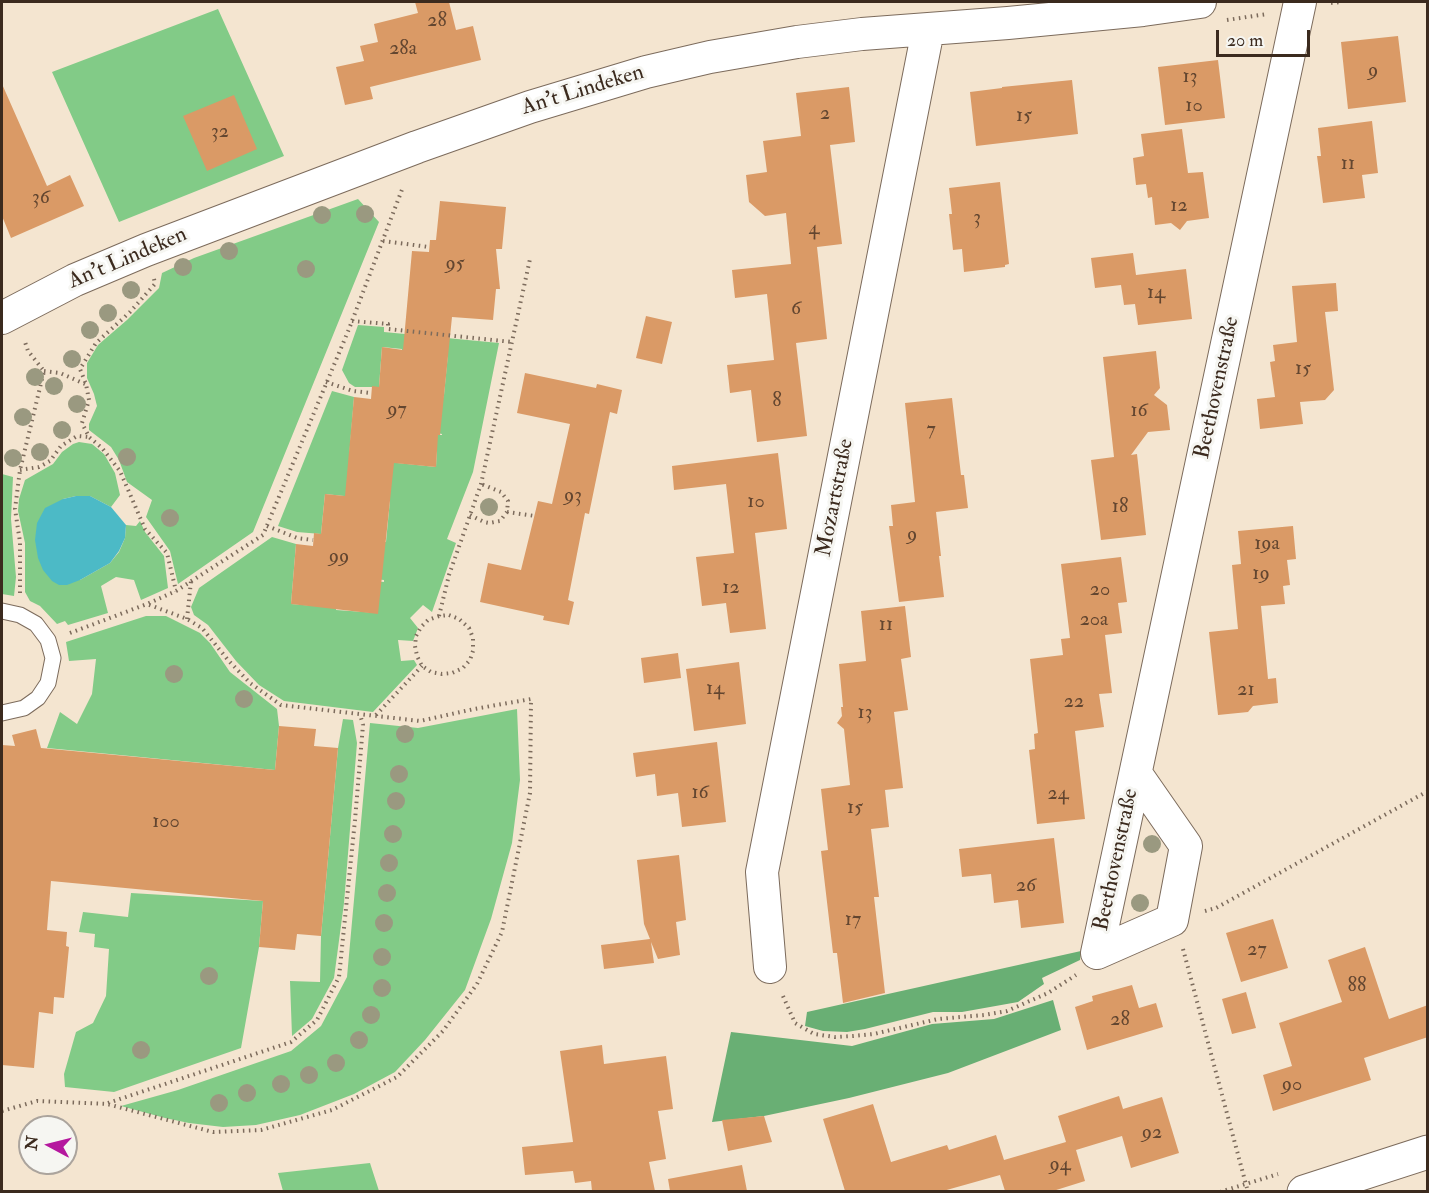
<!DOCTYPE html>
<meta charset="utf-8">
<style>
body{margin:0}
#map{position:relative;width:1429px;height:1193px;overflow:hidden;background:#f4e5d0;font-family:"IM FELL Double Pica",serif}
canvas{display:block}
.frame{position:absolute;inset:0;border:3px solid #3b2a1e;pointer-events:none}
.north{position:absolute;left:18px;top:1115px;width:60px;height:60px;box-sizing:border-box;background:#f6f6f2;border:2px solid #aba49d;border-radius:50%;rotate:277deg;font-size:16px;font-weight:700;line-height:24px;text-align:center;color:#3b2a1e}
.north::after{content:'';display:block;margin:auto;width:21px;height:27px;background:#b5179e;clip-path:polygon(50% 0,100% 100%,50% 72%,0 100%)}
.scale{position:absolute;left:1216px;top:30px;width:94px;height:27px;box-sizing:border-box;border:3px solid #3b2a1e;border-top:0;padding-left:8px;font-size:18px;line-height:21px;white-space:nowrap;color:#3b2a1e;-webkit-text-stroke:4px #f6f6f2;paint-order:stroke}
</style>
<div id="map">
<canvas width="1429" height="1193"></canvas>
<div class="frame"></div>
<div class="north">N</div>
<div class="scale">20 m</div>
</div>
<script>
const c = document.querySelector('canvas').getContext('2d');
c.lineJoin = 'round';
function fillPath(path, color) { c.fillStyle = color; c.fill(path, 'evenodd'); }
const shape = rows => new Path2D(rows.map(r => 'M' + r).join(''));
function strokePath(path, color, width, dash) { c.strokeStyle = color; c.lineWidth = width; c.lineCap = dash ? 'butt' : 'round'; c.setLineDash(dash || []); c.stroke(path); }
function write(font, color, halo, rows, align = 'center') {
  c.font = font + ' "IM FELL Double Pica",serif'; c.lineWidth = 6; c.setLineDash([]); c.textBaseline = 'middle'; c.strokeStyle = halo; c.fillStyle = color; for (const [text, x, y, turn = 0] of rows) {
    c.save(); c.translate(x, y); c.rotate((+turn || 0) * Math.PI / 180); c.textAlign = isNaN(turn) ? turn : align; if (halo) c.strokeText(text, 0, 0); c.fillText(text, 0, 0); c.restore();
  }
}
fillPath(shape([
 [218,9,284,156,119,222,52,72],
 [358,199,379,222,253,532,178,584,170,551,146,517,152,500,127,482,119,460,111,447,89,430,89,424,97,406,94,394,87,378,87,363,98,345,127,320,159,288,162,273,194,258],
 [358,325,384,327,384,332,499,343,473,472,447,539,456,543,432,612,423,605,410,618,418,628,413,641,398,640,401,661,414,660,417,665,373,712,284,701,259,685,236,661,208,625,194,615,191,607,199,588,272,537,296,544,291,604,315,606,336,604,336,610,378,613,374,581,384,582,384,580,374,579,380,542,386,542,390,500,344,503,344,496,325,494,321,534,297,532,278,526,332,391,354,397,349,458,436,467,437,447,432,435,442,435,442,434,432,432,444,395,448,354,402,356,402,349,382,347,379,387,355,387,349,383,342,370],
 [79,442,92,444,104,454,115,473,120,495,111,507,90,496,76,496,63,499,80,580,110,563,119,552,125,538,126,525,136,526,140,521,145,532,164,556,168,588,141,600,134,580,116,577,101,586,108,613,68,625,65,621,57,624,40,606,30,601,25,592,25,543,18,511,19,499,25,480,53,464,62,452,73,444],
 [2,474,13,477,11,519,16,577,14,596,2,594],
 [146,616,166,616,200,633,210,643,230,672,277,709,279,726,275,770,47,748,60,712,77,724,92,694,96,659,69,661,66,642],
 [517,709,520,780,512,843,491,919,465,990,425,1040,395,1072,354,1094,300,1115,256,1125,223,1127,189,1123,165,1118,121,1106,178,1090,291,1051,321,1026,347,977,370,723,418,728],
 [343,719,353,720,357,743,344,903,334,978,312,1019,292,1036,290,981,320,982,321,936,338,748],
 [131,893,263,901,259,947,241,1048,114,1092,65,1087,64,1074,76,1032,93,1023,106,996,109,949,94,947,95,934,79,932,83,912,128,917],
 [370,1163,379,1191,283,1191,278,1173]
]), '#82cb87');
fillPath(shape([
 [1081,951,1080,960,1042,978,1044,984,1018,1002,962,1012,933,1012,865,1029,847,1032,823,1031,805,1026,807,1012],
 [1053,1000,1061,1030,948,1073,849,1098,764,1116,712,1122,731,1032,852,1046,932,1024,994,1019]
]), '#69af74');
fillPath(shape([
 [76,496,90,496,111,507,126,525,125,538,119,551,110,563,80,580,67,585,59,585,52,581,43,570,38,558,35,540,37,523,45,508,63,499]
]), '#4cbac6');
fillPath(shape([
 [415,2,449,2,456,30,473,26,481,60,370,87,373,99,345,105,336,67,364,61,360,46,378,42,374,24,418,13],
 [1398,36,1406,102,1348,109,1341,42],
 [1218,60,1225,118,1165,125,1158,67],
 [1072,80,1078,134,976,146,970,92,1002,88,1002,87],
 [2,84,47,186,70,175,84,206,11,238,2,216],
 [849,87,855,142,830,145,842,244,817,247,827,339,796,343,807,436,757,442,751,390,730,393,727,365,774,360,767,294,735,298,732,270,791,264,786,213,765,216,749,202,746,175,767,172,763,141,801,136,796,93],
 [234,95,257,149,207,171,183,116],
 [1372,121,1378,173,1362,175,1365,198,1323,203,1317,156,1321,156,1318,128],
 [1182,129,1188,173,1203,172,1209,218,1187,221,1180,230,1171,223,1155,225,1152,197,1148,198,1146,184,1136,185,1133,158,1144,156,1141,134],
 [1000,182,1009,264,1005,265,1005,267,964,272,962,249,953,250,949,214,952,214,949,188],
 [440,201,506,207,502,249,496,249,500,289,496,289,493,320,452,317,440,435,438,435,436,467,394,463,378,614,291,604,296,544,313,546,314,533,321,534,325,494,345,496,354,397,371,399,372,386,379,387,382,347,403,350,412,251,429,252,430,240,436,240],
 [1133,253,1136,275,1186,269,1192,319,1138,325,1135,304,1124,305,1121,285,1095,288,1091,258],
 [1336,283,1338,311,1325,312,1334,390,1325,400,1300,402,1303,424,1260,429,1257,399,1275,397,1270,362,1275,361,1273,345,1297,342,1292,286],
 [646,316,672,322,662,364,636,358],
 [1156,351,1160,388,1154,395,1167,405,1170,430,1148,432,1131,455,1137,454,1146,535,1101,540,1091,460,1114,457,1103,357],
 [525,373,596,388,597,384,622,390,617,414,610,412,589,514,585,513,568,600,574,602,569,625,543,620,544,616,480,602,488,563,521,570,538,501,552,504,570,424,517,413],
 [952,398,961,475,964,475,968,508,936,512,941,556,939,556,944,597,899,602,889,526,893,526,891,505,915,502,905,403],
 [778,453,787,529,755,533,766,629,730,633,726,603,702,606,696,557,734,553,726,484,674,490,672,466],
 [1293,526,1296,559,1287,560,1290,585,1283,586,1285,604,1261,606,1268,679,1276,678,1278,703,1253,706,1248,712,1218,715,1209,632,1238,629,1232,565,1241,564,1238,531],
 [1121,557,1127,602,1118,603,1122,633,1105,635,1112,693,1099,694,1104,727,1075,731,1085,819,1037,824,1029,750,1035,749,1034,734,1038,733,1030,659,1063,655,1061,639,1070,638,1061,564],
 [905,606,911,657,901,659,908,710,894,712,903,788,885,790,889,827,871,829,879,897,874,897,885,993,843,1003,837,953,833,953,821,851,828,850,821,789,850,785,844,729,837,723,842,716,841,707,843,707,839,664,866,661,861,611],
 [678,653,681,678,644,683,641,658],
 [739,662,746,724,694,731,686,669],
 [279,726,316,729,314,746,338,748,321,936,297,934,295,950,259,947,263,901,51,881,47,930,67,932,66,946,69,947,64,998,54,997,53,1014,39,1012,34,1068,2,1065,2,745,15,746,12,735,36,729,41,748,275,770],
 [717,742,726,822,682,827,678,793,657,796,655,774,636,777,633,753],
 [1054,838,1064,923,1021,928,1018,900,994,903,991,874,962,877,959,849],
 [679,855,686,920,676,922,680,955,658,959,651,942,654,963,604,969,601,945,650,939,644,924,637,860],
 [1273,919,1288,968,1241,982,1226,933],
 [1365,947,1389,1019,1428,1005,1428,1037,1364,1058,1371,1080,1273,1111,1263,1075,1292,1066,1279,1023,1342,1002,1328,960],
 [1132,985,1139,1008,1156,1003,1163,1027,1087,1050,1075,1007,1093,1001,1092,996],
 [1246,992,1256,1028,1232,1034,1222,999],
 [602,1045,604,1064,666,1056,673,1109,658,1111,666,1159,649,1162,655,1191,592,1191,591,1181,575,1183,573,1171,525,1175,522,1147,573,1142,560,1051],
 [1119,1096,1123,1109,1162,1097,1179,1153,1131,1168,1122,1136,1076,1150,1085,1181,1053,1191,1005,1191,1000,1175,943,1191,845,1191,823,1119,873,1104,891,1162,947,1145,949,1150,996,1135,1004,1160,1066,1142,1058,1116],
 [764,1116,772,1142,728,1151,722,1120],
 [742,1165,747,1191,670,1191,668,1179]
]), '#da9a66');
const service = shape([
 [2,611,20,615,36,624,48,640,53,658,48,683,38,698,24,708,2,713]
]);
const minor = shape([
 [2,318,75,280,146,250,417,147,530,107,646,72,710,57,797,42,862,34,1008,23,1143,10,1200,2],
 [1097,953,1300,2],
 [1097,953,1172,920,1186,846,1136,774],
 [770,967,762,872,928,30]
]);
const tertiary = shape([
 [1304,1192,1428,1152]
]);
strokePath(service, '#7c6b5c', 17);
strokePath(minor, '#7c6b5c', 34);
strokePath(tertiary, '#7c6b5c', 35);
strokePath(shape([
 [1331,3,1342,2],
 [1227,20,1267,14],
 [383,241,429,247],
 [154,279,155,284,130,312,96,343,80,369,86,384,89,400,82,423,89,437,102,448,120,471,145,529,167,553,176,591],
 [352,321,388,324,388,329,512,342],
 [44,371,60,373,85,384],
 [326,382,353,391,371,393],
 [20,470,39,467,50,461,61,446,77,436,89,437],
 [507,512,535,516],
 [470,515,484,522,489,523,500,521,507,512,508,501,501,492,481,484],
 [267,526,297,538,313,540],
 [20,593,20,542,15,509,20,470,44,371,28,351,25,342],
 [449,615,459,619,469,628,473,638,473,651,470,660,463,668,452,673,442,674,431,672,422,666,417,656,415,646,416,636,421,627,428,620,439,616,449,615],
 [439,616,449,575,481,484,530,259],
 [187,619,191,581],
 [70,633,147,604,176,591,263,535,349,329,403,187],
 [376,715,422,666],
 [1205,911,1216,908,1428,791],
 [1183,949,1248,1192],
 [783,996,795,1023,814,1034,835,1037,853,1036,874,1034,938,1019,984,1015,1007,1011,1048,993,1076,975],
 [108,1103,291,1042,317,1020,339,977,355,820,363,725,360,714],
 [2,1111,37,1101,107,1104,213,1132,261,1130,332,1110,397,1077,443,1031,477,984,502,932,530,793,531,699,474,709,420,721,281,705,250,683,228,660,202,628,187,619,147,604],
 [1220,1192,1278,1174]
]), '#7c6b5c', 4, [1.5, 4.5]);
strokePath(service, '#fff', 15);
strokePath(minor, '#fff', 32);
strokePath(tertiary, '#fff', 33);
c.fillStyle = '#9a9980';
for (const [x, y] of [
 [365,214],
 [322,215],
 [229,251],
 [183,267],
 [306,269],
 [131,290],
 [108,313],
 [90,330],
 [72,359],
 [35,377],
 [54,386],
 [77,404],
 [23,417],
 [62,430],
 [40,452],
 [127,457],
 [13,458],
 [489,507],
 [170,518],
 [174,674],
 [244,699],
 [405,734],
 [399,774],
 [396,801],
 [393,834],
 [1152,844],
 [389,863],
 [387,893],
 [1140,903],
 [384,923],
 [382,957],
 [209,976],
 [382,988],
 [371,1015],
 [359,1040],
 [141,1050],
 [336,1063],
 [309,1075],
 [281,1084],
 [247,1093],
 [219,1103]
]) { c.beginPath(); c.arc(x, y, 9, 0, 2 * Math.PI); c.fill(); }
write('20px', '#634630', null, [
 ["28",437,22],
 ["28a",403,50],
 ["9",1373,72],
 ["13",1190,78],
 ["10",1194,107],
 ["2",825,115],
 ["15",1024,117],
 ["32",220,133],
 ["11",1348,165],
 ["36",41,199],
 ["12",1179,207],
 ["3",977,219],
 ["4",814,230],
 ["95",455,265],
 ["14",1156,294],
 ["6",796,310],
 ["15",1303,370],
 ["8",777,402],
 ["97",397,411],
 ["16",1139,412],
 ["7",931,431],
 ["93",573,497],
 ["10",756,503],
 ["18",1120,508],
 ["9",912,536],
 ["19a",1267,545],
 ["99",339,558],
 ["19",1261,575],
 ["12",731,589],
 ["20",1100,591],
 ["20a",1094,621],
 ["11",886,626],
 ["14",715,690],
 ["21",1246,691],
 ["22",1074,703],
 ["13",865,714],
 ["16",700,794],
 ["24",1058,795],
 ["15",855,809],
 ["100",166,823],
 ["26",1026,887],
 ["17",853,921],
 ["27",1257,951],
 ["88",1357,987],
 ["28",1120,1021],
 ["90",1292,1086],
 ["92",1152,1134],
 ["94",1060,1166]
]);
write('22px', '#3b2a1e', '#f6f6f2', [
 ["An't Lindeken",583,91,-17],
 ["An't Lindeken",128,259,-23],
 ["Beethovenstraße",1218,388,-78],
 ["Mozartstraße",836,498,-79],
 ["Beethovenstraße",1117,860,-78]
]);
</script>
